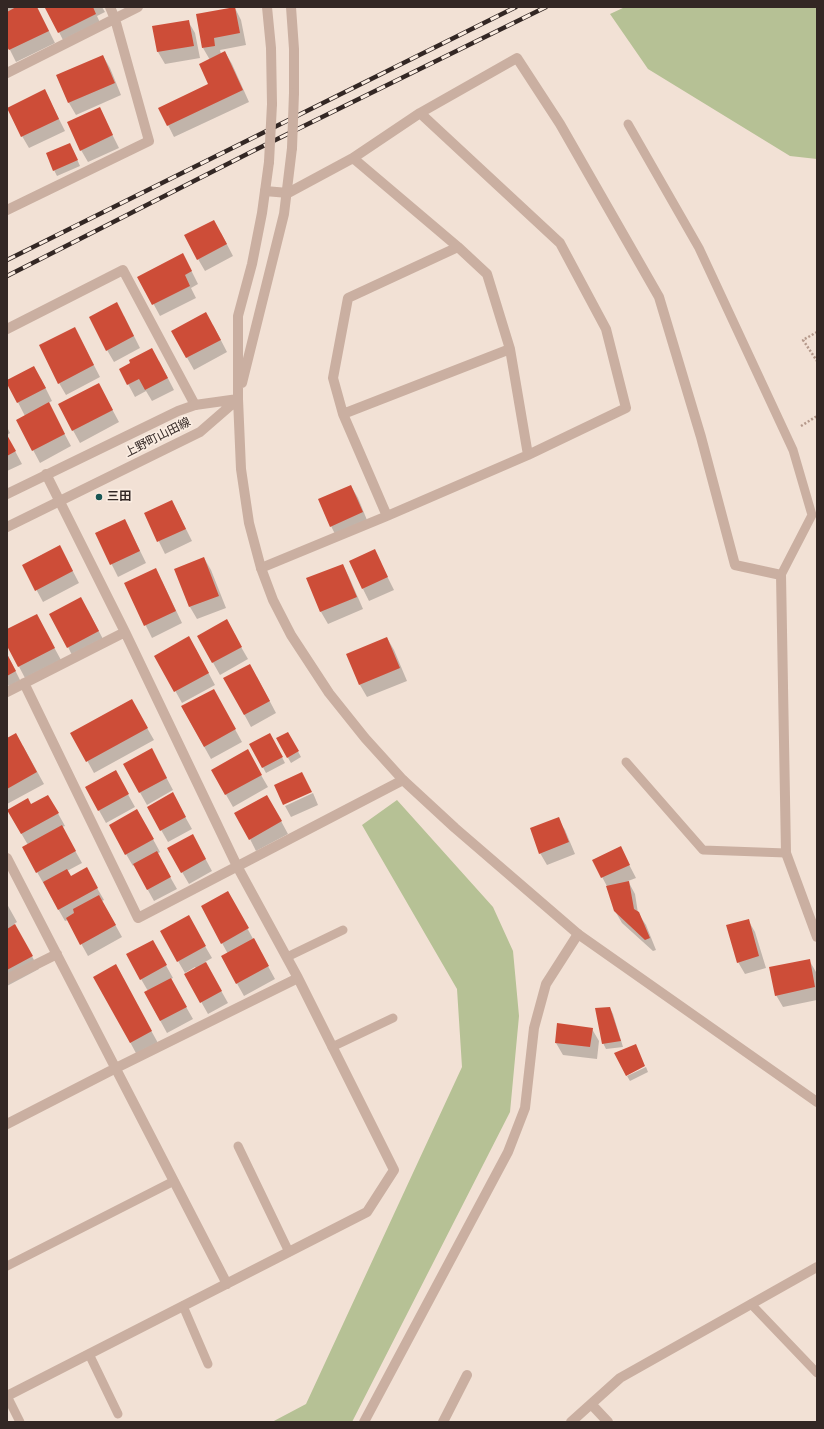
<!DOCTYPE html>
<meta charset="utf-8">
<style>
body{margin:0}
#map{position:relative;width:824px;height:1429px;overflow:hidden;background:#f2e1d5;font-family:"Nunito Sans",sans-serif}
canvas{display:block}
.frame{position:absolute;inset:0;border:8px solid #332724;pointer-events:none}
</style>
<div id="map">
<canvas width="824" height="1429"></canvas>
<div class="frame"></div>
</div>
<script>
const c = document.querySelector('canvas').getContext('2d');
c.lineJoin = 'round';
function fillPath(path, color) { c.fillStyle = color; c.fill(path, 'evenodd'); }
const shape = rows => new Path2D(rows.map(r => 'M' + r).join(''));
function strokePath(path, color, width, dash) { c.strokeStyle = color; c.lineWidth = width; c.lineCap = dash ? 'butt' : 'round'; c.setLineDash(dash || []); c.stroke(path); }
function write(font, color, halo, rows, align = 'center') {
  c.font = font + ' "Nunito Sans","Noto Sans JP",sans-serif'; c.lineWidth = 3.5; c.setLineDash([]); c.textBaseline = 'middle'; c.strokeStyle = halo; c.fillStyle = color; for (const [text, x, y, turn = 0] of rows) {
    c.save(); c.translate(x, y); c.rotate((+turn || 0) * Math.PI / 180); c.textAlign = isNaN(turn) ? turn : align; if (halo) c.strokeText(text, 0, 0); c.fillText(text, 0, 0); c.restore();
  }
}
fillPath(shape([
 [625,7,817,7,817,159,790,156,648,69,610,14],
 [397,800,493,907,513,951,519,1016,510,1112,352,1422,272,1422,306,1404,462,1067,457,989,362,825]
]), '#b6c195');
fillPath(shape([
 [7,7,37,7,55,43,16,62,7,44],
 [49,7,102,7,105,12,97,16,102,27,65,44,59,32],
 [235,8,241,20,246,45,220,50,221,54,225,52,232,64,249,102,174,137,168,125,210,85,210,60,203,48],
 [188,21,195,33,200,58,165,64,158,52,154,27],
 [103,56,110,68,121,95,76,115,69,103,57,76],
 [45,91,65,131,29,148,22,136],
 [99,108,119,148,88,162,81,150],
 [73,150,80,166,57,176,54,170],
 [221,233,233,256,205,271,198,259],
 [189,266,198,284,191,288,196,298,160,316,139,277],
 [124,316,140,348,114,362,107,350],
 [213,325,227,352,194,370,172,331],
 [81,340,100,377,66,395,59,383],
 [159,361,174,390,152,401,146,391,135,397,120,369],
 [41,379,52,401,48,403,71,446,40,463,17,420,25,416,7,381],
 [105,396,119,422,80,443,59,405],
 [7,427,10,433,7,435],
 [7,436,22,464,7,471],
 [351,486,358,498,369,525,337,538,331,526],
 [172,501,192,541,165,554,145,513],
 [125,520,146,563,118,577,96,533],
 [374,550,394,590,369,601,363,589],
 [66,558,79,583,43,602,23,565],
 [204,558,211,570,226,608,197,619,190,607,176,569],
 [343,565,349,577,363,609,328,624,321,612,307,579],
 [162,581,182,623,152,638,125,584],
 [88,610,105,643,74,659,68,647],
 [226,621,248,659,220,675,198,636],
 [43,627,61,660,25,678,7,644,7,630],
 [387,638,394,650,407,681,367,697,360,685,348,655],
 [196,650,215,685,182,703,156,656],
 [7,654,22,684,11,690,7,683],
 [257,677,276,713,251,727,225,679],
 [131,700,154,740,94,773,72,733],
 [220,702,242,742,211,759,182,707],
 [288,733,301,757,291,763,277,739],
 [270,734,285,763,266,773,251,745],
 [7,739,23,746,44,784,7,804],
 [158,762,173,790,147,805,124,764],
 [254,763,268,787,233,807,212,770],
 [115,771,135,807,106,823,86,787],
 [313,793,318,805,291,817,285,806],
 [31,805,55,808,65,826,62,827,82,863,67,871,71,877,86,869,104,900,102,901,122,937,88,956,68,920,65,921,37,872,28,845,21,833],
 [179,806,192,829,168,842,148,807],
 [274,808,288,834,256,851,250,839],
 [137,810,160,852,157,854,177,889,154,901,134,865,133,866,126,854],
 [558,819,565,830,575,854,547,865,540,853],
 [199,847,212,871,189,884,182,872],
 [620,847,636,878,628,881,635,894,638,913,646,925,656,950,653,951,622,923,615,911,609,890,593,860],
 [228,893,275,979,244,996,222,957,228,954,222,943],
 [7,904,17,922,14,924,39,969,7,986],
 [748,920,755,932,766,968,745,974,738,962],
 [195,929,212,958,205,962,228,1003,208,1014,186,975,196,969,195,967,185,973,178,961],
 [159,953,173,978,170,979,193,1019,167,1033,145,993,148,991,141,979],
 [809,960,816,972,817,977,817,1000,783,1007,776,995],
 [95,977,122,978,158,1043,137,1055],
 [610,1008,613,1014,623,1047,606,1049,603,1043],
 [592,1029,599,1041,597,1059,563,1055,556,1043],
 [646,1067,648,1072,630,1081,627,1076]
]), '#0003');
fillPath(shape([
 [16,7,37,7,49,31,9,50,7,47,7,12],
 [47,7,93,7,96,14,58,33,45,8],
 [235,7,240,33,214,38,215,46,202,48,196,14],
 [189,20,194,46,157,52,152,26],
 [225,51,243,90,167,126,158,108,208,84,199,64],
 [103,55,115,83,68,103,56,75],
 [45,89,59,119,21,137,7,108],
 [100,107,113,135,80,151,67,122],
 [70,143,78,160,53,171,46,153],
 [214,220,227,244,197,260,184,235],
 [183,253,192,271,185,275,190,286,152,305,137,277],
 [117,302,134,336,106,351,89,317],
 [206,312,221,340,186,358,171,331],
 [75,327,94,365,58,384,39,345],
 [152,348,168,378,145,390,139,379,127,385,119,369,130,363,129,360],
 [34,366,46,388,17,403,7,384,7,380],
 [99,383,113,410,72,431,58,404],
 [49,402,65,434,32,451,16,420],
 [7,435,16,451,7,456],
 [351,485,363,512,330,527,318,499],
 [172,500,186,529,157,542,144,513],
 [125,519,140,551,110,565,95,533],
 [60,545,73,571,35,591,22,565],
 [375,549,388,577,362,589,349,561],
 [204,557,219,596,189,607,174,569],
 [343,564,357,597,320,612,306,578],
 [156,568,176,611,144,626,124,583],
 [81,597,99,631,67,648,49,614],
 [37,614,55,648,18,667,7,646,7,629],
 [227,619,242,647,212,663,197,636],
 [189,636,209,673,174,692,154,656],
 [387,637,400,668,359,685,346,654],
 [7,654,16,671,7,676],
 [250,664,270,701,244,715,223,678],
 [214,689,236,729,204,747,181,706],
 [132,699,148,728,86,762,70,733],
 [288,732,299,751,287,758,276,738],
 [16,733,37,772,7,789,7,738],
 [270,733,283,757,262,768,249,744],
 [152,748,167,778,139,793,123,764],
 [248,749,262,775,225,795,211,770],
 [116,770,129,794,98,811,85,787],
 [302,772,312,792,283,805,274,785],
 [173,792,186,817,160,831,147,807],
 [48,795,59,813,21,834,7,810,28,798,31,804],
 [267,795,282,821,249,840,234,813],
 [137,809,154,839,125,855,109,825],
 [559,817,569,842,539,854,530,828],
 [62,825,76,851,36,873,22,847],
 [193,834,206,859,181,873,167,848],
 [621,846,630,865,601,878,592,860],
 [157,851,171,877,147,890,133,864],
 [87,867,98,888,58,910,43,882,67,869,71,876],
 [629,881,634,909,639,912,650,938,645,940,614,911,606,886],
 [228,891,249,928,221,944,201,906],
 [99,895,116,925,80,945,66,918,74,913,73,909],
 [189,915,206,946,177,962,160,931],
 [749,919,759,956,737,963,726,925],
 [15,924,33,956,7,970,7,929],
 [254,938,269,966,236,984,221,956],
 [153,940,167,965,140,980,126,954],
 [810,959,815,987,775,996,769,967],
 [206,962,222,991,200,1003,184,974],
 [116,964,152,1031,130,1043,93,977],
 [171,978,187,1007,160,1021,144,992],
 [610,1007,621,1041,602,1044,595,1008],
 [557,1023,593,1028,590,1047,555,1043],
 [636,1044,645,1066,626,1076,614,1053]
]), '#cd4d38');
strokePath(shape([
 [817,332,803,340,817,361],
 [801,426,817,416]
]), '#b5998b', 2.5, [2, 2]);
strokePath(shape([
 [628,124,699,248,793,450,812,515,781,575],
 [626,762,703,850,786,853],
 [287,957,343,930],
 [332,1047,393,1018],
 [238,1146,289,1252],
 [7,1266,174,1181],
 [751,1304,817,1373],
 [183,1306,208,1364],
 [89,1354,118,1414],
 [7,1396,20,1422]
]), '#caafa1', 9);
strokePath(shape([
 [7,73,138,7],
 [353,158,458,247,487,274,510,349,528,455],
 [265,191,288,193,353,158,420,113,517,58,560,124,659,297,701,437,735,565,781,575,786,853,817,937],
 [7,210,149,141,115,19,110,7],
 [7,329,123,270,195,405],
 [343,414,333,378,348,298,458,247],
 [387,516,343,414,510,349],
 [261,568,387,516,528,455,626,408,606,329,560,243,420,113],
 [24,683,138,918,403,780],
 [7,692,125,632],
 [7,858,227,1284],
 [7,979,57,954],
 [7,1124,116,1068,298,978],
 [7,1396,367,1212,394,1170,298,978,237,866,125,632,46,474],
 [592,1405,608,1422],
 [364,1422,508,1152,525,1108,534,1028,546,984,578,934],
 [443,1422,467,1375],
 [571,1422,620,1378,817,1267]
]), '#caafa1', 10);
strokePath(shape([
 [267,7,271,48,272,104],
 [291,7,294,49,294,93],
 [269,162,262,213,252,264,238,316,238,399,241,469,249,523,261,568,273,600,291,635,329,693,365,738,403,780,455,828,578,934,817,1102],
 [242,383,284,214,292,148],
 [7,494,178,411,195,405,238,399],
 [7,527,200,432,238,399]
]), '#caafa1', 10);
const rail = shape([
 [7,260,516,7],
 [7,276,255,150,546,7]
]);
strokePath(rail, '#332724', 4.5);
strokePath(rail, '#faece1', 3, [9]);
strokePath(shape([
 [292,148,294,93],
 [269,162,272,104]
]), '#caafa1', 10);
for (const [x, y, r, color] of [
 [99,497,4,"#185654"]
]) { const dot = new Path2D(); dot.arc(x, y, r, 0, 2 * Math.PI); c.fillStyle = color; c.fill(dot); strokePath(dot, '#faece1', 1.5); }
write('12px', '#332724', '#faece1', [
 ["上野町山田線",158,438,-27]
]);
write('bold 12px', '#332724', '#faece1', [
 ["三田",107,497]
], 'left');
</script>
